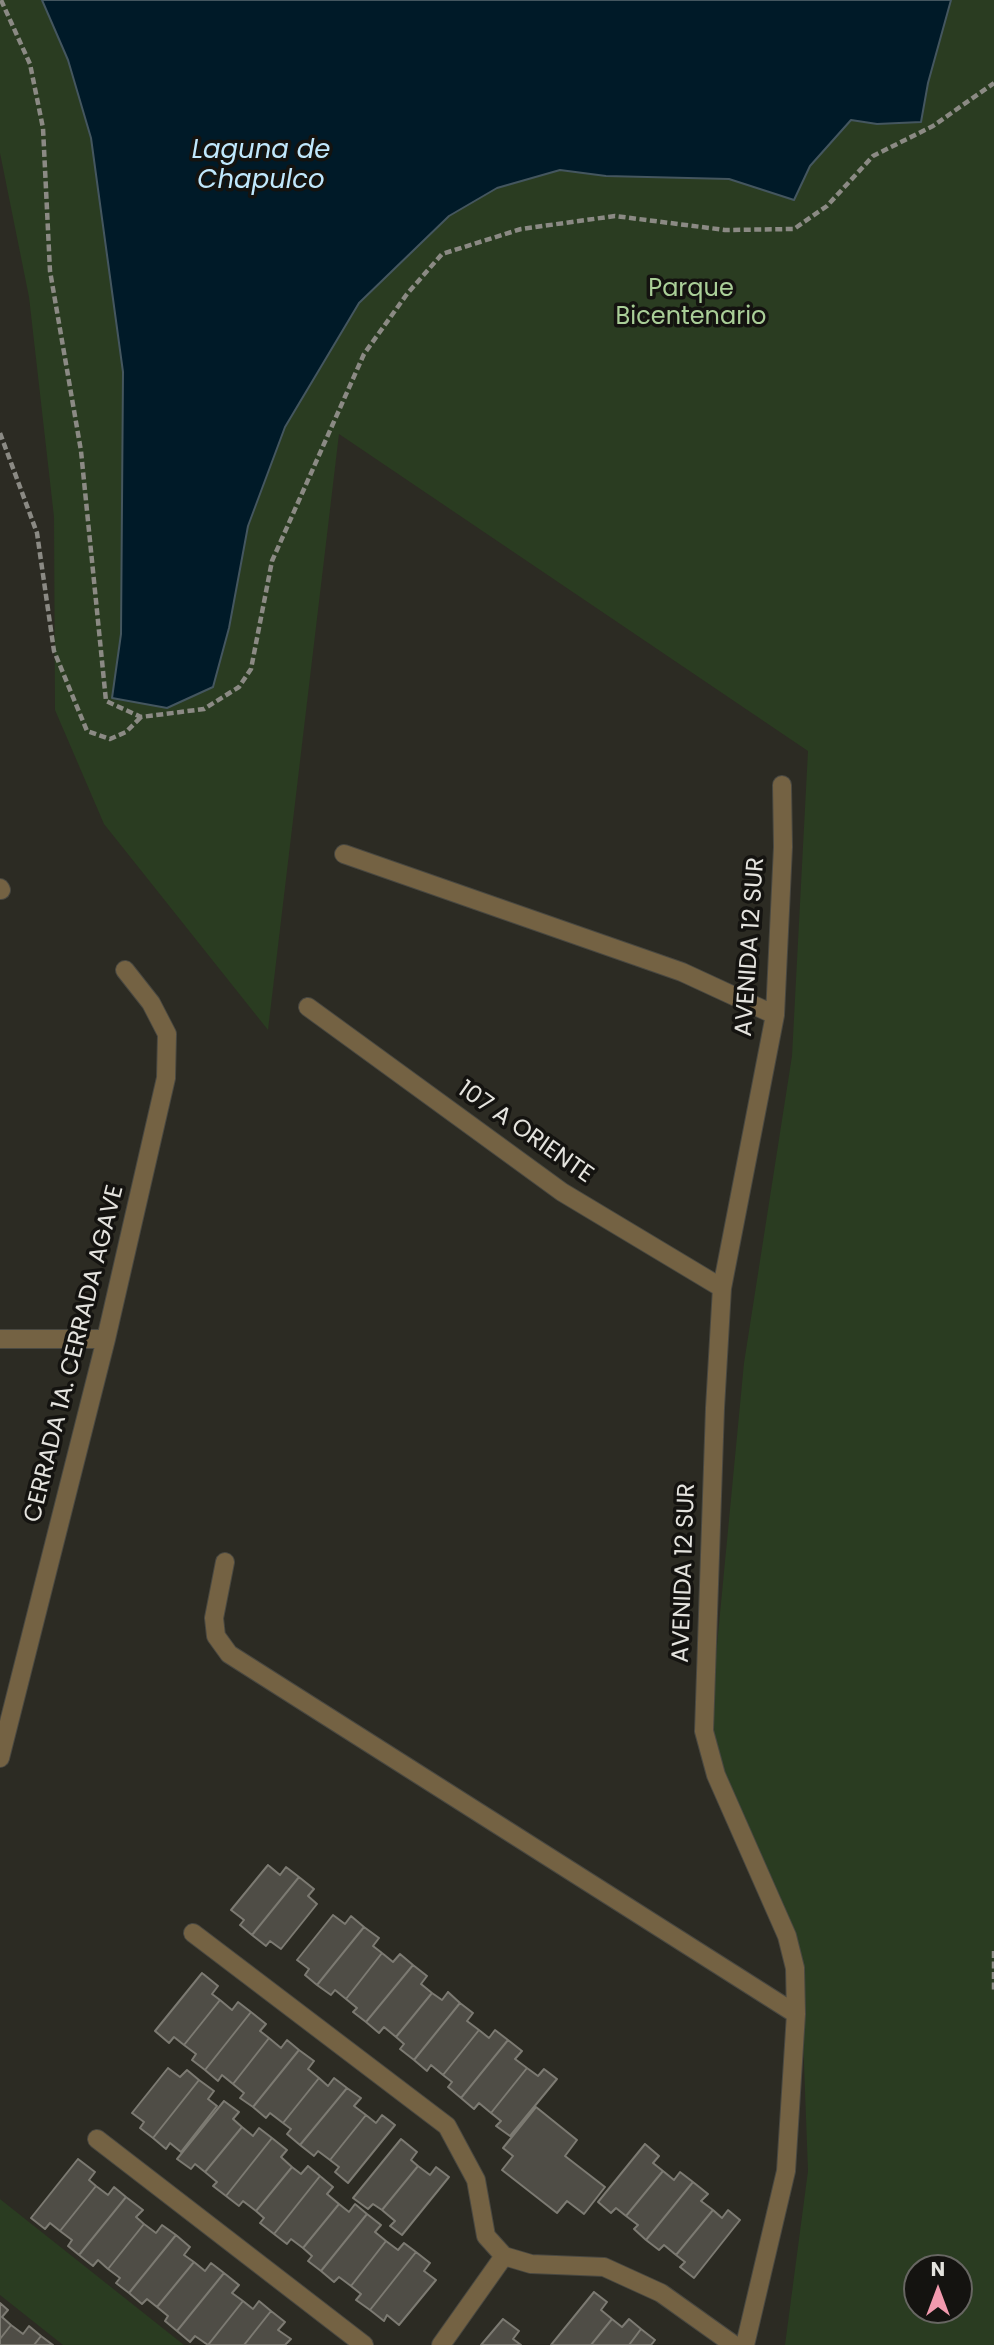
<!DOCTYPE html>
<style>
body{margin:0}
#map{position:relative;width:994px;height:2345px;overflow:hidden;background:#2c2b23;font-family:Poppins,sans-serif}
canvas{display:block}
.north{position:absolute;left:903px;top:2254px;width:70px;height:70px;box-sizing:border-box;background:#141310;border:2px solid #676662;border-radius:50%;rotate:0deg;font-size:19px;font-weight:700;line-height:28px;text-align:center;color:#e4e3de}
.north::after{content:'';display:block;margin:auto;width:24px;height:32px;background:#f29aae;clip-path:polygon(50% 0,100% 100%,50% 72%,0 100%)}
</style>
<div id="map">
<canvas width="994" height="2345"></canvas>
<div class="north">N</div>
</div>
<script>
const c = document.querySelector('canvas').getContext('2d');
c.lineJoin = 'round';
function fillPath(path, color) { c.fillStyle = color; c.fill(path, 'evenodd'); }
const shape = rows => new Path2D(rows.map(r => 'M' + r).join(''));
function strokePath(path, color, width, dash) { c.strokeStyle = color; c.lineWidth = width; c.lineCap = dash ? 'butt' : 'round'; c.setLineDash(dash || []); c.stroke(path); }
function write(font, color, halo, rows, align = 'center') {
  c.font = font + ' Poppins,sans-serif'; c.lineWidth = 7; c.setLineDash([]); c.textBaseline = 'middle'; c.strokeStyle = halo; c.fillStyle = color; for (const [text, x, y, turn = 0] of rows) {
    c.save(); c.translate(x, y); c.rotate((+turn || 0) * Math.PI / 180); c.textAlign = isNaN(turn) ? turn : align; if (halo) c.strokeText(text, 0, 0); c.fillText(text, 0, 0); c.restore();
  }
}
fillPath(shape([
 [0,0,994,0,994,2345,785,2345,808,2171,800,1957,708,1739,744,1363,792,1056,808,751,339,434,268,1030,104,824,55,710,54,517,29,297,0,153],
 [917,2268,959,2268,959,2310,917,2310],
 [0,2199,184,2345,63,2345,0,2295]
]), '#2a3c21');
const water = shape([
 [42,0,951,0,928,83,921,122,877,124,851,120,810,166,794,200,729,179,606,176,560,170,497,188,449,216,359,303,285,427,248,526,229,628,213,687,167,708,112,698,121,634,123,372,91,138,68,60,42,0]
]);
fillPath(water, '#001a28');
strokePath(water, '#44565f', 2);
const building = shape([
 [268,1865,280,1875,286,1867,299,1877,252,1935,240,1925,244,1920,231,1910,268,1865],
 [299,1877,314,1889,308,1896,317,1904,281,1949,270,1941,266,1946,252,1935,299,1877],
 [333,1915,345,1924,351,1916,364,1927,317,1985,305,1975,309,1969,297,1960,333,1915],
 [364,1927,379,1938,373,1946,382,1953,346,1999,335,1990,331,1995,317,1985,364,1927],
 [382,1953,393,1962,400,1954,413,1965,366,2022,353,2012,357,2008,346,1999,382,1953],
 [413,1965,427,1976,421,1984,432,1993,396,2037,384,2027,379,2033,366,2022,413,1965],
 [202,1973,218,1986,212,1994,220,2000,184,2045,174,2037,169,2043,155,2031,202,1973],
 [448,1992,460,2003,414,2060,400,2049,404,2044,396,2037,432,1993,442,2000,448,1992],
 [220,2000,232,2010,238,2002,251,2012,205,2070,192,2060,196,2054,184,2045,220,2000],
 [460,2003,473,2013,467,2021,479,2030,443,2075,431,2065,427,2071,414,2060,460,2003],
 [251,2012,266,2024,260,2031,269,2038,233,2084,222,2075,218,2081,205,2070,251,2012],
 [479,2030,489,2038,495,2030,508,2040,461,2098,448,2087,452,2082,443,2075,479,2030],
 [269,2038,281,2048,287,2040,299,2050,253,2107,240,2098,244,2093,233,2084,269,2038],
 [508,2040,522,2051,515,2059,527,2068,491,2113,479,2103,474,2109,461,2098,508,2040],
 [299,2050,314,2061,308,2069,319,2078,283,2123,270,2113,266,2118,253,2107,299,2050],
 [168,2068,180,2077,187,2070,199,2080,153,2138,140,2128,144,2122,132,2113,168,2068],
 [527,2068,538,2076,544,2069,557,2079,510,2136,496,2126,501,2121,491,2113,527,2068],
 [319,2078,328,2086,334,2078,347,2088,300,2145,287,2134,291,2129,283,2123,319,2078],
 [199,2080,214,2091,208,2099,217,2106,181,2152,170,2143,166,2149,153,2138,199,2080],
 [347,2088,361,2098,354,2106,366,2115,330,2160,318,2151,314,2156,300,2145,347,2088],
 [224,2101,239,2112,233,2119,242,2127,205,2172,195,2164,191,2169,177,2159,224,2101],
 [536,2107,577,2140,565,2156,605,2187,584,2214,567,2201,557,2213,502,2170,513,2156,503,2148,536,2107],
 [366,2115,376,2123,382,2115,395,2125,348,2183,335,2172,339,2167,330,2160,366,2115],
 [242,2127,253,2136,259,2128,272,2138,226,2196,213,2186,217,2182,205,2172,242,2127],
 [272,2138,287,2150,281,2157,292,2167,256,2211,243,2201,239,2206,226,2196,272,2138],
 [401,2139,417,2152,411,2160,418,2166,382,2210,373,2204,368,2209,353,2198,401,2139],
 [645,2144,659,2156,653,2163,663,2171,626,2216,616,2208,611,2213,598,2202,645,2144],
 [78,2159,95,2172,89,2180,96,2186,60,2231,50,2223,45,2229,31,2218,78,2159],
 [308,2166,320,2176,274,2234,260,2223,264,2218,256,2211,292,2167,301,2174,308,2166],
 [418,2166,430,2175,436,2167,449,2177,402,2235,390,2226,395,2221,382,2210,418,2166],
 [663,2171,674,2180,680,2172,693,2182,646,2240,634,2229,638,2225,626,2216,663,2171],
 [320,2176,333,2187,327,2194,339,2204,303,2248,291,2239,287,2244,274,2234,320,2176],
 [693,2182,708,2194,701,2201,713,2210,676,2255,664,2245,659,2250,646,2240,693,2182],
 [96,2186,108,2195,114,2187,126,2197,79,2255,68,2246,72,2240,60,2231,96,2186],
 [126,2197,143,2210,136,2217,144,2224,108,2269,98,2260,93,2266,79,2255,126,2197],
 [339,2204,349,2212,355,2204,367,2214,321,2271,308,2261,312,2256,303,2248,339,2204],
 [713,2210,722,2218,728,2210,740,2220,694,2278,680,2267,685,2262,676,2255,713,2210],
 [367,2214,381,2225,375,2232,386,2241,351,2286,339,2277,334,2282,321,2271,367,2214],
 [144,2224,156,2233,162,2225,176,2235,129,2293,116,2283,120,2278,108,2269,144,2224],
 [176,2235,190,2247,184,2255,194,2262,157,2307,147,2299,142,2304,129,2293,176,2235],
 [386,2241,398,2250,404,2243,416,2252,370,2310,356,2300,361,2294,351,2286,386,2241],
 [416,2252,430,2263,424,2271,436,2280,399,2325,387,2315,384,2321,370,2310,416,2252],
 [194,2262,205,2271,211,2263,224,2273,177,2331,165,2321,168,2316,157,2307,194,2262],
 [224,2273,239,2285,232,2293,243,2301,208,2345,195,2336,190,2342,177,2331,224,2273],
 [594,2292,607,2302,601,2310,612,2319,591,2345,551,2345,594,2292],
 [243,2301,253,2309,259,2301,271,2311,244,2345,208,2345,243,2301],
 [0,2303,8,2310,2,2317,11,2325,0,2339,0,2303],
 [271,2311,285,2322,278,2330,291,2339,285,2345,244,2345,271,2311],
 [503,2319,519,2331,513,2339,521,2345,481,2345,503,2319],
 [612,2319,622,2327,629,2319,641,2329,629,2345,591,2345,612,2319],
 [11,2325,23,2334,29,2326,41,2336,34,2345,0,2345,0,2339,11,2325],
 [641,2329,655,2340,651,2345,629,2345,641,2329],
 [41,2336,53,2345,34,2345,41,2336]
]);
fillPath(building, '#4f4d46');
strokePath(building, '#7c7a72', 2);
const street = shape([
 [344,854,682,972,775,1015],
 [0,888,1,890],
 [308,1007,562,1192,722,1288],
 [0,1339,106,1339],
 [225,1562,214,1618,216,1636,229,1654,796,2014],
 [0,1758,106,1339,166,1078,167,1034,151,1003,125,970],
 [193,1933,447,2126,476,2180,486,2236,504,2256,531,2264,604,2267,661,2293,734,2345],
 [97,2139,364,2345],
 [441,2345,504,2256],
 [745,2345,786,2171,796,2014,795,1968,787,1936,716,1775,704,1731,715,1408,722,1288,775,1015,783,847,782,785]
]);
strokePath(street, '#494841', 20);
strokePath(shape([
 [1,0,30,64,43,128,50,271,81,451,106,701,141,717,204,709,239,687,251,669,272,561,364,354,407,294,442,254,521,229,615,216,725,230,794,229,827,206,873,156,933,126,994,83],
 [0,433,37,533,54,651,87,731,110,739,126,732,141,717],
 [994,1951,994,1992]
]), '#8b8a84', 4.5, [7, 3.5]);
strokePath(street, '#746243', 18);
write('24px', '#aacf98', '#141310', [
 ["Parque",691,290],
 ["Bicentenario",691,318]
]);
write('24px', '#e4e3de', '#141310', [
 ["AVENIDA 12 SUR",751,947,-86],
 ["107 A ORIENTE",525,1133,35],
 ["CERRADA 1A. CERRADA AGAVE",75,1354,-76],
 ["AVENIDA 12 SUR",685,1573,-88]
]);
write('italic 26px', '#c0e8fd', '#141310', [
 ["Laguna de",261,151],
 ["Chapulco",261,181]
]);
</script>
